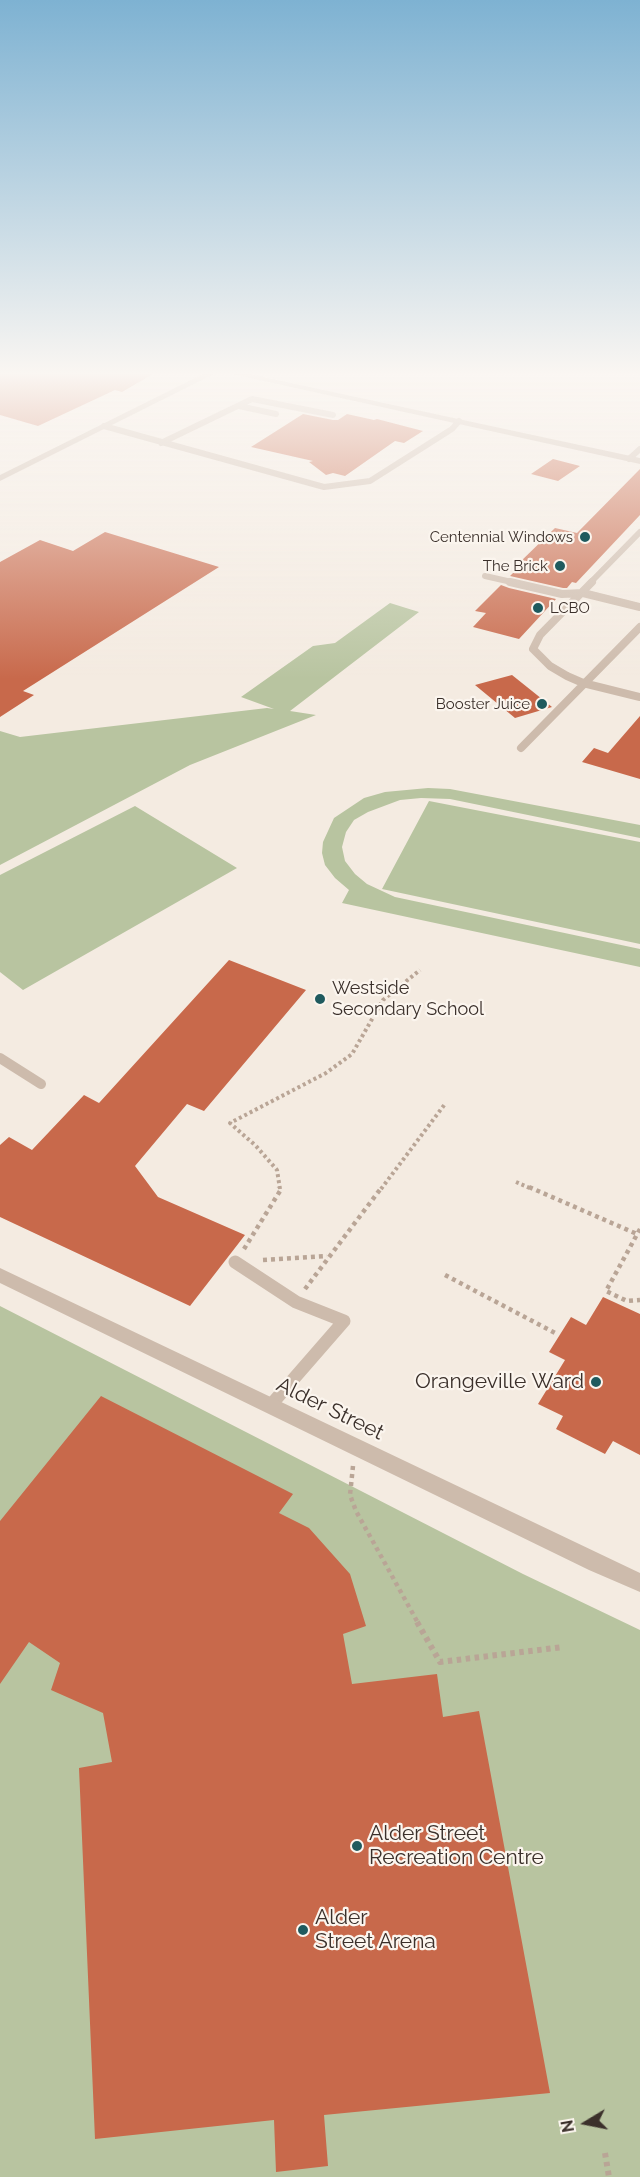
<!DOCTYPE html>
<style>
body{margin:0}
#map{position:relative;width:640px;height:2177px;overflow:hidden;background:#f4ebe1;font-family:Raleway,sans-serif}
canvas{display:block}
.north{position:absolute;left:556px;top:2093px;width:60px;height:60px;-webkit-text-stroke:4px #fbf5ee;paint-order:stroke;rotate:260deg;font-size:16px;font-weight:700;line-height:24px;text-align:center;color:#3b302b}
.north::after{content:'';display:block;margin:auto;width:21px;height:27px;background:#3b302b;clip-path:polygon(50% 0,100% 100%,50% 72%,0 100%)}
</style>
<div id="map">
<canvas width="640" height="2177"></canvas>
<div class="north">N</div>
</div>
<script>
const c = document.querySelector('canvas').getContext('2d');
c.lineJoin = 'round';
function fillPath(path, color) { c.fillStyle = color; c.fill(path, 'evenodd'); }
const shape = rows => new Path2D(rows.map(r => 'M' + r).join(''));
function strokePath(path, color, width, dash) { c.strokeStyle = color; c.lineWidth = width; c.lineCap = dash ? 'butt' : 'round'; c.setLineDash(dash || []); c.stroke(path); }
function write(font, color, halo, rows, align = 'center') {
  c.font = font + ' Raleway,sans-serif'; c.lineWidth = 4.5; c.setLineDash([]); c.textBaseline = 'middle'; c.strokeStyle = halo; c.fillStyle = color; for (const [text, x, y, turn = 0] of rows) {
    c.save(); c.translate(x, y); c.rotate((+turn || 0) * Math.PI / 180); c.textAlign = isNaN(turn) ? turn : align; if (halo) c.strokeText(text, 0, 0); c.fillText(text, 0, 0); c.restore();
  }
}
fillPath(shape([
 [390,603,419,612,290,711,316,715,190,765,0,865,0,731,20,737,267,708,274,709,241,697,313,646,335,643],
 [428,788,450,789,640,825,640,838,450,799,421,798,400,800,368,812,354,820,346,832,342,847,345,861,355,874,367,884,395,897,640,949,640,967,342,903,349,890,335,878,325,865,322,853,323,842,334,818,364,798,385,792],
 [429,801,640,842,640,944,382,889],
 [135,806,237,868,23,990,0,972,0,875],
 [0,1306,523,1574,640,1630,640,2177,0,2177]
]), '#b8c4a0');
fillPath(shape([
 [0,374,153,374,122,392,115,390,38,426,0,415],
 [303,414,333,420,338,420,347,414,374,420,377,419,423,431,404,443,395,441,345,476,333,473,326,475,309,462,313,461,251,447],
 [553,459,580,466,558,481,531,474],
 [640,469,640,515,576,583,572,582,567,588,563,588,510,576,517,569,515,569,518,564,555,528,577,533],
 [105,532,219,567,23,691,34,695,0,717,0,562,40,540,73,551],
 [501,585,509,588,556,599,519,639,473,627,486,613,475,611],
 [512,675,552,707,515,718,475,685],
 [640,716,640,779,582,762,594,748,608,753],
 [229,960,306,990,204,1111,187,1104,135,1166,158,1197,245,1235,190,1306,0,1217,0,1145,9,1137,32,1150,84,1095,99,1103],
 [603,1297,640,1314,640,1455,613,1441,605,1454,556,1429,563,1416,538,1404,565,1360,549,1352,571,1317,586,1325],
 [101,1396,293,1494,279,1513,309,1528,350,1574,366,1626,343,1634,352,1684,437,1674,443,1717,479,1711,550,2093,324,2115,328,2166,276,2172,274,2120,95,2139,79,1768,112,1762,103,1713,51,1690,60,1663,29,1642,0,1684,0,1521]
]), '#c8694b');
strokePath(shape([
 [516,1182,532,1189],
 [280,1189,277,1170,256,1146,230,1123,326,1073,352,1054,383,1000,420,970],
 [381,1189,445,1104]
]), '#b9a596', 4, [3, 3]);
strokePath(shape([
 [529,1187,637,1234],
 [640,1229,606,1291,627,1301,640,1300],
 [244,1249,280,1191,279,1187],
 [263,1260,327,1256],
 [445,1275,557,1334],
 [305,1289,382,1187],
 [353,1466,350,1495,356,1511,418,1623]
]), '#b9a596', 4.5, [4, 4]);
strokePath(shape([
 [417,1622,440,1662,563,1647],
 [605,2153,609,2177]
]), '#b9a596', 6, [4.5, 4.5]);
strokePath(shape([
 [239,406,276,414],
 [104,426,324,487,370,481,452,429,459,421],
 [161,443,252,399,333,415],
 [629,459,640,449],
 [485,576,516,583],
 [590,583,640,532]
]), '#cdbbac', 6);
strokePath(shape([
 [510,582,562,594,583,593,640,607],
 [592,582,540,635,533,649,550,666,567,676,583,683,640,697],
 [521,748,640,627]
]), '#cdbbac', 8);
strokePath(shape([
 [0,1058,41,1084]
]), '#cdbbac', 10);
strokePath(shape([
 [235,1262,296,1302,344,1321,270,1406]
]), '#cdbbac', 13);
fillPath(shape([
 [203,374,214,374,0,481,0,475,203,374],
 [232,374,249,374,640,458,640,464,232,374],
 [0,1268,640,1573,640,1592,589,1570,0,1283,0,1268]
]), '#cdbbac');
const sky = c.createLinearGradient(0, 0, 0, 679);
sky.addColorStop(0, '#7eb2d2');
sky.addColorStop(0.55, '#faf6f2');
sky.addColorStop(1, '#faf6f200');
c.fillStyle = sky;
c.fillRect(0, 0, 640, 679);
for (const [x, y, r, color] of [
 [585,537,6,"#1f5a5e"],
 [560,566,6,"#1f5a5e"],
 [538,608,6,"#1f5a5e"],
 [542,704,6,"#1f5a5e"],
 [320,999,6,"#1f5a5e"],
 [596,1382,6,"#1f5a5e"],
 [357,1846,6,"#1f5a5e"],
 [303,1930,6,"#1f5a5e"]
]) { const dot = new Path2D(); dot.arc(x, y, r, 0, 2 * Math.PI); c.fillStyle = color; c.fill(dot); strokePath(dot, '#fbf5ee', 2); }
write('15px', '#3b302b', '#fbf5ee', [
 ["Centennial Windows",573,537],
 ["The Brick",548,566],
 ["LCBO",550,608,"left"],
 ["Booster Juice",530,704]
], 'right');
write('18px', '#3b302b', '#fbf5ee', [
 ["Westside",332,989],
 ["Secondary School",332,1010]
], 'left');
write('21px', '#3b302b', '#fbf5ee', [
 ["Orangeville Ward",584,1382,"right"],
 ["Alder Street",369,1834],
 ["Recreation Centre",369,1858],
 ["Alder",315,1918],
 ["Street Arena",315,1942]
], 'left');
write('21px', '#3b302b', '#fbf5ee', [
 ["Alder Street",330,1409,26]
]);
</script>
